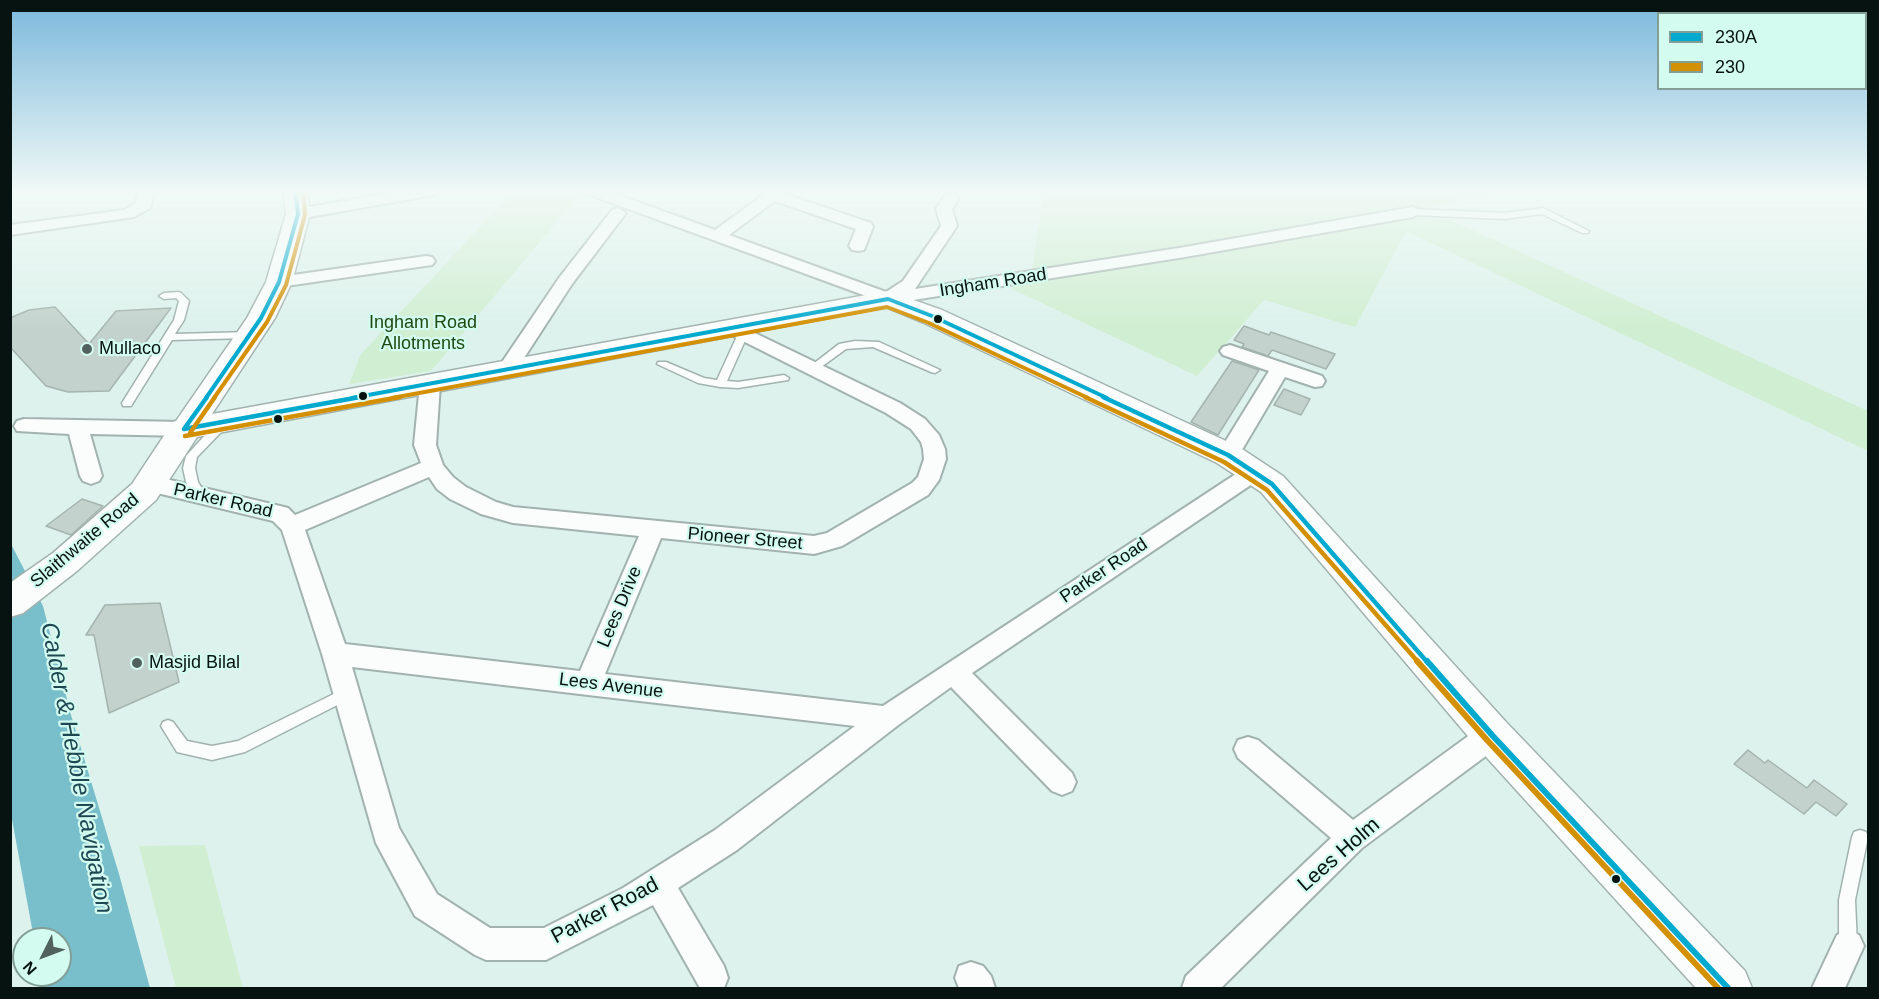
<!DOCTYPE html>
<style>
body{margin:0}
#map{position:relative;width:1879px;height:999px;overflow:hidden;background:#ddf2ec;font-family:Arial,sans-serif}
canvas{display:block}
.frame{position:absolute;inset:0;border:12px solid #061310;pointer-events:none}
.legend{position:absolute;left:1657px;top:12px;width:210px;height:78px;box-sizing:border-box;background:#d4fbf0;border:2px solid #829e96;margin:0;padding:8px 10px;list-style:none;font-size:18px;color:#061310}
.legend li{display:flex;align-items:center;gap:12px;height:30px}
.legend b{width:30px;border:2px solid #829e96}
.north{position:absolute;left:12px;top:927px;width:60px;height:60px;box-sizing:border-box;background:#d4fbf0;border:2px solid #829e96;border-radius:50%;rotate:228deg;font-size:16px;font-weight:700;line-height:24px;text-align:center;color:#061310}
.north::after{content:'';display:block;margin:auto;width:21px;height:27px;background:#51615d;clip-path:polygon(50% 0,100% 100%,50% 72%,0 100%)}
</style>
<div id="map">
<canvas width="1879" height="999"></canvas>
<div class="frame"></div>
<ul class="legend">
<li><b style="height:8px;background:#00a9ce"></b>230A</li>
<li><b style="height:8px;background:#d39002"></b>230</li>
</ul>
<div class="north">N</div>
</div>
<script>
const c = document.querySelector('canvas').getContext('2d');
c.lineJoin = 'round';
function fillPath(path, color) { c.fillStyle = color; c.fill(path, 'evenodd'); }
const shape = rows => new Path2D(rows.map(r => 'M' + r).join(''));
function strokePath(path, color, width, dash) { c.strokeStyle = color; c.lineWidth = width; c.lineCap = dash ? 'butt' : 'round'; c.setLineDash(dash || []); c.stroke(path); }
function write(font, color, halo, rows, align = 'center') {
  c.font = font + ' Arial,sans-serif'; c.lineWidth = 4.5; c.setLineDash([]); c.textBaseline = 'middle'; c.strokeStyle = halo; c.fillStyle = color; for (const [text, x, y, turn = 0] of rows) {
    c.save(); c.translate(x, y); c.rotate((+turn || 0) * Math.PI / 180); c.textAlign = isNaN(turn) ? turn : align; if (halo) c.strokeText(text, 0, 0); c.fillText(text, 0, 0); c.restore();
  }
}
fillPath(shape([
 [515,190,583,191,431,371,349,384,361,354],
 [1043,190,1506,190,1424,208,1868,411,1868,451,1406,231,1355,327,1264,300,1197,376,1012,289,1033,266],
 [205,845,243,988,176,988,139,846]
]), '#d0eed1');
fillPath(shape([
 [10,542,43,606,71,715,119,874,150,988,43,988,41,975,60,975,60,939,34,939,11,814]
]), '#78bfcb');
const building = shape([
 [55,307,89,344,116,311,171,308,109,391,68,392,46,386,10,347,10,318,29,310,55,307],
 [1244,326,1269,335,1271,332,1335,354,1326,369,1272,350,1268,356,1242,347,1244,344,1234,340,1244,326],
 [1232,361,1259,370,1218,435,1191,422,1232,361],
 [1284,389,1310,399,1301,415,1274,405,1284,389],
 [82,499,103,506,71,535,46,526,82,499],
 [160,603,179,682,109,713,94,635,86,635,105,605,160,603],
 [1748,750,1765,763,1768,760,1807,788,1814,780,1847,804,1836,816,1816,802,1804,814,1734,764,1748,750]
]);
fillPath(building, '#c3d2cc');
strokePath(building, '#a5b4ae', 1.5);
const lane = shape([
 [149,190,162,190,150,195,144,195,144,191,149,190],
 [1543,208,1589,231,1588,233,1582,233,1542,214,1504,219,1413,215,1409,212,1413,209,1504,213,1543,208],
 [178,292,181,293,189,301,184,320,175,334,249,332,254,335,249,338,172,340,131,406,123,406,122,403,174,320,179,301,176,298,164,299,159,296,164,293,178,292],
 [743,331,748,334,727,381,738,382,784,375,789,378,788,380,738,388,720,387,698,383,657,364,658,362,666,362,704,378,717,380,738,334,743,331],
 [855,341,879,342,940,370,935,373,931,372,873,347,846,349,817,370,809,370,808,368,839,344,855,341],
 [222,420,226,421,228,424,226,427,197,457,195,468,198,482,206,495,200,499,196,498,186,482,183,468,186,456,218,421,222,420],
 [346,688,351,690,353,694,351,698,245,752,212,760,177,752,161,726,163,722,168,720,173,722,187,741,212,746,238,741,346,688],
 [1860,830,1866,832,1868,837,1855,900,1857,945,1854,951,1848,954,1842,951,1839,945,1839,900,1852,837,1854,832,1860,830]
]);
const street = shape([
 [139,190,155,190,150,208,134,217,10,235,10,225,124,210,136,203,139,190],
 [408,190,442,190,434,195,298,219,290,214,298,209,408,190],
 [583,190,605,190,715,230,770,190,788,190,785,194,871,223,873,227,864,250,858,251,852,250,849,246,856,229,775,201,729,235,886,292,903,281,941,226,936,209,945,195,951,193,959,198,952,209,957,226,915,289,1185,247,1413,207,1421,212,1413,217,1185,257,888,304,585,193,583,190],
 [618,208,626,213,572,284,513,375,506,377,499,375,496,371,559,278,612,210,618,208],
 [426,256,432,257,435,261,432,265,279,287,273,286,270,282,273,278,279,277,426,256],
 [732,322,900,403,925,419,939,435,945,449,946,459,939,480,928,495,842,546,814,554,661,538,605,674,883,706,1248,466,1256,463,1264,466,1267,471,1264,476,972,673,1072,773,1076,782,1072,791,1062,795,1052,791,951,687,897,726,737,850,678,888,724,966,728,978,724,988,700,988,653,905,546,960,486,960,475,955,415,916,376,843,322,654,282,530,273,521,149,491,141,489,138,483,141,477,149,475,280,506,288,508,295,515,421,463,414,445,420,384,423,379,430,378,437,379,440,384,436,445,443,465,453,477,466,487,496,502,513,507,814,536,827,533,912,483,918,477,924,459,923,449,921,442,911,429,886,413,725,332,723,328,725,324,732,322],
 [429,477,437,489,450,499,481,514,513,523,639,536,580,671,345,644,305,530,429,477],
 [352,667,588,695,855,726,715,830,623,888,544,928,490,928,437,894,399,828,352,667],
 [1230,345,1322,376,1325,381,1322,386,1315,387,1285,377,1236,460,1228,462,1220,460,1217,455,1269,371,1223,355,1220,351,1223,347,1230,345],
 [24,419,184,422,191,424,195,429,191,434,184,436,90,434,102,476,99,481,91,484,83,481,80,476,69,434,17,431,14,426,17,421,24,419],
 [1492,723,1502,726,1506,735,1502,744,1362,848,1221,988,1182,988,1186,976,1331,838,1238,758,1234,749,1238,740,1248,737,1258,740,1353,820,1482,726,1492,723],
 [1848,930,1859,935,1864,946,1845,988,1812,988,1837,935,1848,930],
 [971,962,983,966,991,976,995,988,959,988,955,978,959,966,971,962]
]);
const secondary = shape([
 [283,190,307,190,310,214,292,282,275,318,212,414,888,291,942,310,1239,447,1283,476,1506,722,1745,971,1752,988,1696,988,1478,748,1261,492,1217,463,922,322,886,307,197,437,156,500,77,571,23,613,10,617,10,583,53,553,132,484,173,422,176,421,247,318,266,282,286,214,283,190]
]);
strokePath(lane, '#a2b2ae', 3);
strokePath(street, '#a2b2ae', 4);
strokePath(secondary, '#a2b2ae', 3);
fillPath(lane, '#fafdfc');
fillPath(street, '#fafdfc');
fillPath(secondary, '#fafdfc');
strokePath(shape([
 [206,398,261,318,279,282,298,214,295,190],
 [352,398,888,299,932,316,1107,398]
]), '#00a9ce', 4);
strokePath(shape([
 [1103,397,1228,455,1272,484,1428,663],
 [184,429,360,397],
 [184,429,207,397]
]), '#00a9ce', 4.5);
strokePath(shape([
 [1427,661,1492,735,1728,988]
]), '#00a9ce', 6);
strokePath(shape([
 [214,398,267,322,286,285,305,215,303,190],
 [392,398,887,307,929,323,1088,398]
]), '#d39002', 4);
strokePath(shape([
 [1085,397,1224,462,1267,490,1419,663],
 [190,433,215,397],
 [185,436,400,397]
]), '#d39002', 4.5);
strokePath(shape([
 [1417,661,1487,740,1718,988]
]), '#d39002', 6);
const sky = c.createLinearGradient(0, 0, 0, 330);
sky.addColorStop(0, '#7bb8dc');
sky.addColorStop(0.58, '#f0f9f6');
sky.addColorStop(1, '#f0f9f600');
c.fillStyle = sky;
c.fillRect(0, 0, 1879, 330);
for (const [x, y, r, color] of [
 [938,319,5,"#061310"],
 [87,349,6,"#51615d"],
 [363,396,5,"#061310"],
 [278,419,5,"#061310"],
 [137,663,6,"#51615d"],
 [1616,879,5,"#061310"]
]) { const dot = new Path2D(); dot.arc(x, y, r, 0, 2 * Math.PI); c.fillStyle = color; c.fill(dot); strokePath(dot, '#d4fbf0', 2); }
write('18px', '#061310', '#d4fbf0', [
 ["Ingham Road",993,283,-9],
 ["Parker Road",223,501,13],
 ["Pioneer Street",745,539,5],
 ["Slaithwaite Road",85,541,-40],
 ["Parker Road",1104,571,-34],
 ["Lees Drive",620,607,-67],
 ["Lees Avenue",611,686,7]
]);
write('18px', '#1f4a12', '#d4fbf0', [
 ["Ingham Road",423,323],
 ["Allotments",423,344]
]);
write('18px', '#061310', '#d4fbf0', [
 ["Mullaco",99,349],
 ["Masjid Bilal",149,663]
], 'left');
write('21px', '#061310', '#d4fbf0', [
 ["Lees Holm",1339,855,-41],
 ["Parker Road",605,911,-28]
]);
write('italic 24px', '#1e4851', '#d4fbf0', [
 ["Calder & Hebble Navigation",76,768,79]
]);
</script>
